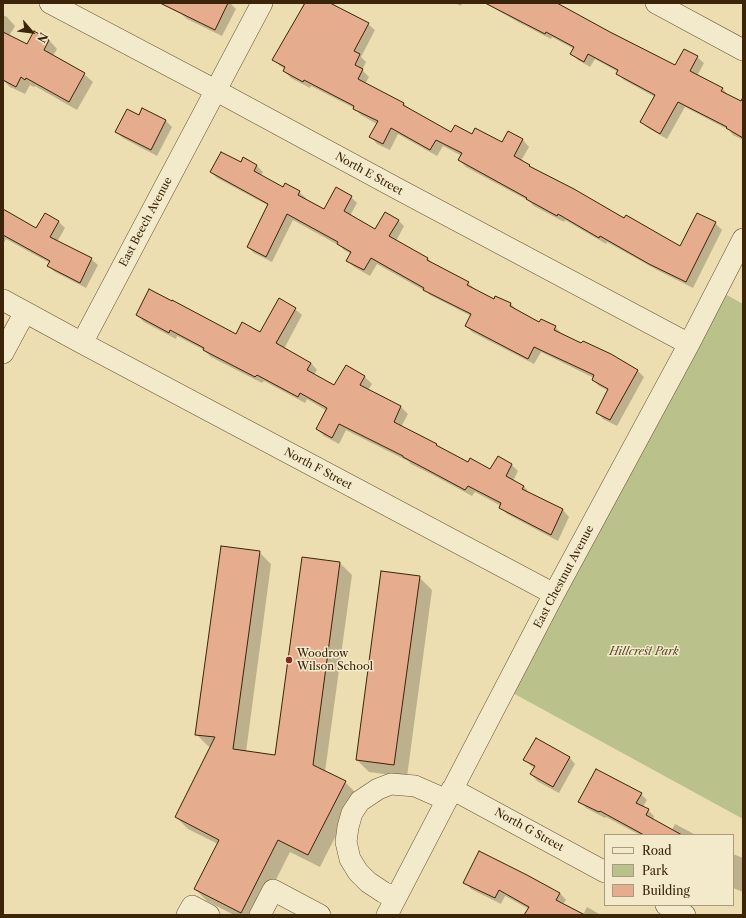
<!DOCTYPE html>
<style>
body{margin:0}
#map{position:relative;width:746px;height:918px;overflow:hidden;background:#eddeb1;font-family:"Libre Caslon Text",serif}
canvas{display:block}
.frame{position:absolute;inset:0;border:4px solid #3b2408;pointer-events:none}
.legend{position:absolute;left:604px;top:834px;width:130px;height:72px;box-sizing:border-box;background:#f3eacc;border:1px solid #a99b7e;margin:0;padding:5px 7px;list-style:none;font-size:12px;color:#3b2408}
.legend li{display:flex;align-items:center;gap:8px;height:20px}
.legend b{width:20px;border:1px solid #a99b7e}
.north{position:absolute;left:12px;top:12px;width:40px;height:40px;-webkit-text-stroke:3px #f3eacc;paint-order:stroke;rotate:118deg;font-size:11px;font-weight:700;line-height:16px;text-align:center;color:#3b2408}
.north::after{content:'';display:block;margin:auto;width:14px;height:18px;background:#3b2408;clip-path:polygon(50% 0,100% 100%,50% 72%,0 100%)}
</style>
<div id="map">
<canvas width="746" height="918"></canvas>
<div class="frame"></div>
<ul class="legend">
<li><b style="height:5px;background:#f3eacc"></b>Road</li>
<li><b style="height:11px;background:#bac18a"></b>Park</li>
<li><b style="height:11px;background:#e5ac8d"></b>Building</li>
</ul>
<div class="north">N</div>
</div>
<script>
const c = document.querySelector('canvas').getContext('2d');
c.lineJoin = 'round';
function fillPath(path, color) { c.fillStyle = color; c.fill(path, 'evenodd'); }
const shape = rows => new Path2D(rows.map(r => 'M' + r).join(''));
function strokePath(path, color, width, dash) { c.strokeStyle = color; c.lineWidth = width; c.lineCap = dash ? 'butt' : 'round'; c.setLineDash(dash || []); c.stroke(path); }
function write(font, color, halo, rows, align = 'center') {
  c.font = font + ' "Libre Caslon Text",serif'; c.lineWidth = 3; c.setLineDash([]); c.textBaseline = 'middle'; c.strokeStyle = halo; c.fillStyle = color; for (const [text, x, y, turn = 0] of rows) {
    c.save(); c.translate(x, y); c.rotate((+turn || 0) * Math.PI / 180); c.textAlign = isNaN(turn) ? turn : align; if (halo) c.strokeText(text, 0, 0); c.fillText(text, 0, 0); c.restore();
  }
}
fillPath(shape([
 [725,294,743,304,743,819,511,692]
]), '#bac18a');
fillPath(shape([
 [159,3,230,3,236,9,222,36,187,19,181,14],
 [304,3,331,3,337,7,368,24,375,30,361,57,366,62,362,70,369,77,365,84,404,104,410,110,452,133,473,135,502,144,509,132,523,140,529,147,521,161,529,166,534,170,625,219,681,247,715,223,722,230,693,288,657,270,607,242,606,244,565,220,564,222,534,206,529,201,466,167,459,160,462,156,443,146,437,156,398,134,390,150,377,144,371,137,377,124,361,115,354,108,311,86,310,88,291,78,284,71,285,69,280,66,274,60,301,12,300,11],
 [455,3,462,3,461,6],
 [485,3,554,3,676,66,685,50,697,57,704,63,697,76,722,88,728,95,743,104,743,140,733,135,729,130,685,107,667,139,648,128,641,122,655,97,624,80,617,73,618,72,595,59,590,67,578,60,572,54,574,49,552,37,551,39,518,22],
 [3,15,7,17,15,26,9,36,28,45,49,40,57,49,53,56,84,74,93,82,77,110,35,86,34,87,30,85,25,94,10,87,3,80],
 [140,116,166,121,172,127,157,156,123,138,116,132],
 [244,159,257,166,263,172,261,176,284,188,299,192,306,198,305,199,324,210,351,197,357,203,350,216,376,230,398,220,404,226,396,241,428,259,432,263,468,283,475,289,474,290,494,300,511,304,517,310,540,323,555,327,561,333,561,334,582,344,610,355,638,371,644,377,617,426,603,419,597,412,609,391,599,386,593,380,594,378,541,352,534,364,472,332,466,326,471,316,430,295,427,292,377,264,370,276,354,267,348,261,351,254,344,250,340,246,293,220,272,262,254,253,248,247,269,206,217,178,211,172,241,164],
 [3,210,36,229,45,214,59,222,65,228,57,242,91,259,98,265,86,288,55,272,48,266,50,263,6,239,3,244],
 [295,309,302,315,284,349,311,363,317,370,314,375,335,387,346,366,365,377,372,384,368,390,401,407,408,414,401,427,468,463,491,471,512,465,518,471,513,481,524,486,530,494,563,510,569,517,558,541,507,514,500,507,501,506,475,492,472,496,431,474,411,464,408,461,346,430,339,444,324,436,317,429,327,411,307,399,305,403,264,381,262,383,211,357,204,350,177,336,176,339,144,322,137,315,236,335,261,333],
 [259,552,271,564,246,752,276,756,303,558,340,563,352,575,325,772,345,782,357,794,320,867,290,852,258,915,234,915,207,901,195,889,218,844,188,829,176,817,211,747,208,746,196,734],
 [419,577,432,590,407,777,369,772,357,760],
 [569,757,575,764,559,793,537,781,531,774,535,768,531,766,525,760],
 [641,794,647,800,643,807,648,810,654,816,653,820,672,830,675,824,696,835,640,835,606,817,605,818,586,808,580,801],
 [733,854,743,858,743,892,733,888],
 [465,882,560,893,566,900,563,904,582,915,532,915,529,909,505,896,501,904,471,889],
 [587,907,601,915,583,915]
]), '#0003');
const building = shape([
 [160,3,228,3,215,30,160,3],
 [305,3,330,3,369,23,354,51,360,54,355,65,363,69,358,79,404,103,403,105,451,132,455,125,472,134,475,128,502,142,508,131,523,139,514,156,530,165,529,166,574,189,624,218,626,215,680,246,697,213,716,222,686,282,649,264,600,236,599,238,558,214,557,216,526,199,527,198,458,160,462,153,436,140,430,150,391,128,383,144,369,137,378,121,353,109,354,106,304,80,303,82,283,71,285,67,272,60,305,3],
 [485,3,557,3,610,32,675,65,684,49,698,56,690,71,723,88,721,91,741,101,743,97,743,138,726,128,727,127,678,102,660,134,640,122,655,95,616,74,618,70,588,54,584,62,570,54,574,47,546,32,545,34,485,3],
 [34,31,49,40,44,50,85,73,69,102,26,78,25,80,21,77,16,87,3,80,3,32,27,44,34,31],
 [142,108,166,120,151,150,115,132,127,109,139,115,142,108],
 [221,152,241,162,243,157,257,165,254,171,283,187,285,183,300,191,298,195,324,209,336,187,352,196,344,211,375,229,385,212,399,220,389,236,428,258,427,260,469,282,467,285,494,299,495,296,511,303,510,306,539,322,541,319,556,326,554,330,581,343,583,341,611,354,638,370,610,420,596,413,608,389,592,380,594,375,534,347,528,359,465,326,471,314,423,290,424,288,371,258,364,270,346,261,351,252,337,244,338,242,287,214,266,257,247,247,268,204,210,172,221,152],
 [3,209,36,228,45,213,59,221,50,237,92,258,80,283,47,266,50,261,3,235,3,209],
 [149,289,172,301,172,300,236,334,242,322,260,332,279,298,296,308,276,343,311,363,307,370,334,385,346,365,365,376,360,385,401,406,394,422,437,444,436,445,468,462,470,458,490,469,498,456,512,464,506,476,524,486,522,489,563,509,551,535,499,508,501,503,468,486,465,490,424,468,403,457,403,456,339,424,332,438,316,429,327,408,300,393,298,397,257,375,255,377,203,350,204,348,170,330,169,333,136,315,149,289],
 [221,546,260,551,233,749,275,755,302,557,340,562,313,765,346,781,308,855,278,840,241,913,194,889,219,840,175,817,215,737,195,735,221,546],
 [381,571,420,576,394,765,356,760,381,571],
 [536,738,570,757,553,787,530,774,535,766,523,760,536,738],
 [596,769,642,793,636,803,649,809,646,815,682,835,644,835,600,811,599,812,578,802,596,769],
 [479,851,527,875,560,893,556,900,585,915,524,915,529,907,499,890,495,898,463,883,479,851]
]);
fillPath(building, '#e5ac8d');
strokePath(building, '#3b2408', 1);
const minor = shape([
 [50,3,215,90,398,189,689,344],
 [656,3,743,50],
 [3,300,82,343,554,594],
 [82,343,262,3],
 [3,353,25,312],
 [452,789,605,872],
 [395,898,383,892,368,882,358,872,350,859,346,842,348,827,352,813,360,801,378,789,391,784,415,786,447,800],
 [666,905,685,915],
 [187,915,192,906,209,915],
 [260,915,273,890,320,915],
 [387,915,554,594,689,344,743,239]
]);
strokePath(minor, '#685232', 22);
strokePath(minor, '#f3eacc', 21);
for (const [x, y, r, color] of [
 [289,660,4,"#8f2418"]
]) { const dot = new Path2D(); dot.arc(x, y, r, 0, 2 * Math.PI); c.fillStyle = color; c.fill(dot); strokePath(dot, '#f3eacc', 1.5); }
write('11px', '#3b2408', '#f3eacc', [
 ["North E Street",369,174,29],
 ["East Beech Avenue",146,222,-62],
 ["North F Street",318,469,28],
 ["East Chestnut Avenue",564,577,-62],
 ["North G Street",529,830,29]
]);
write('italic 11px', '#5b4b28', '#f3eacc', [
 ["Hillcrest Park",644,652]
]);
write('11px', '#3b2408', '#f3eacc', [
 ["Woodrow",297,654],
 ["Wilson School",297,667]
], 'left');
</script>
